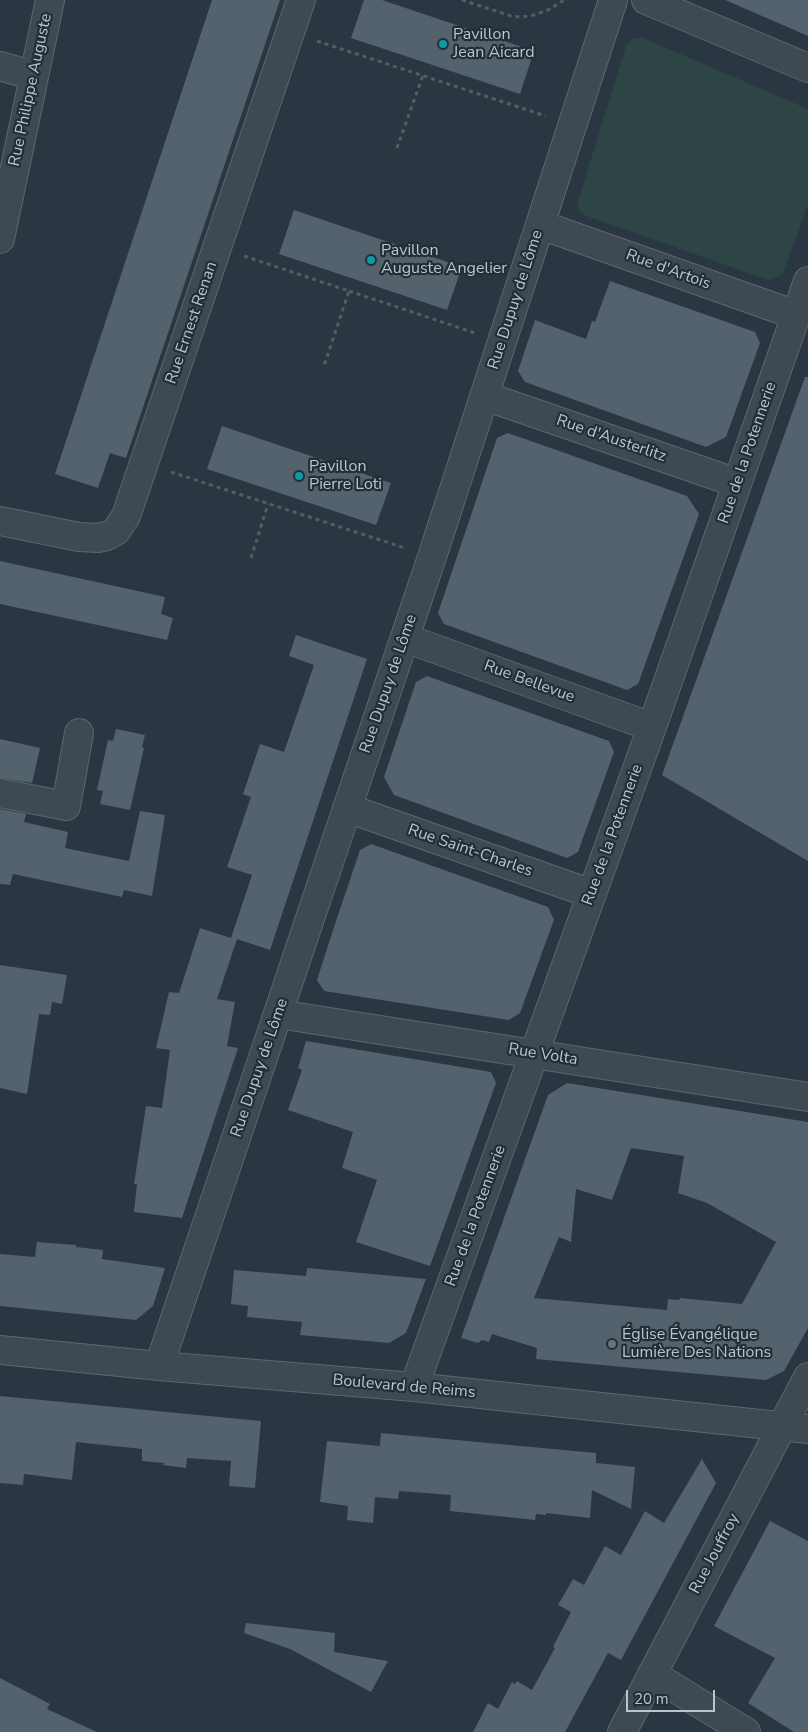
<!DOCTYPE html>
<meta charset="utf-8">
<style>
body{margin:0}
#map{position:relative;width:808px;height:1732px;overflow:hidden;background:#2a3742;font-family:"Nunito Sans",sans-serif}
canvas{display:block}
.scale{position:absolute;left:626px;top:1690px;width:89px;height:22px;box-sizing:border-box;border:2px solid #bbc4cb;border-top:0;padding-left:6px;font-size:15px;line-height:18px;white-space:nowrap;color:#bbc4cb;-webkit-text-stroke:4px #232e37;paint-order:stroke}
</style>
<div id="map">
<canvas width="808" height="1732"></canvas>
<div class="scale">20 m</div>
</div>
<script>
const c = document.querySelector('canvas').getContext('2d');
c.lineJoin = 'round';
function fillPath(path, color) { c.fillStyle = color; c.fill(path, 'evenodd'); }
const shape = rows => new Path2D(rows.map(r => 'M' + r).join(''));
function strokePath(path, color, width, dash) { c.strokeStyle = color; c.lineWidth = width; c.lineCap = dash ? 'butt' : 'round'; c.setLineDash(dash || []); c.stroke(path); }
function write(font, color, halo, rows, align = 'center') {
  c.font = font + ' "Nunito Sans",sans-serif'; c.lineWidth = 4.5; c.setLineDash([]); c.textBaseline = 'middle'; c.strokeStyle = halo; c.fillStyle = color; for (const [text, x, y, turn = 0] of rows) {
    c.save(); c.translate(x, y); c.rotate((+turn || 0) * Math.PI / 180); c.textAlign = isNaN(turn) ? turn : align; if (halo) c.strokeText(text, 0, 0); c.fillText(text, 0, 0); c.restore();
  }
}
fillPath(shape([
 [641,37,808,109,808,205,783,273,777,277,771,280,757,276,584,215,580,211,577,204,579,198,626,46,632,39]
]), '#2d4544');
fillPath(shape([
 [212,0,280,0,126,458,110,453,98,488,55,474],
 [364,0,382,0,534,51,520,94,351,38],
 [725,0,808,0,808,36,792,29],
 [294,210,462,267,447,310,279,254],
 [610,281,755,332,760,343,726,437,706,447,525,382,518,371,535,320,586,339,592,321,595,322],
 [805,377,808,377,808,861,662,775],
 [222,426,391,483,376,525,207,469],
 [508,433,687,496,699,514,638,684,627,690,444,624,438,613,497,438],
 [0,561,165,597,161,614,173,618,167,640,0,604],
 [296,635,367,659,270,950,237,939,217,999,235,1002,227,1046,238,1048,182,1218,134,1212,137,1184,134,1184,146,1106,162,1108,170,1050,156,1048,169,992,179,993,200,928,231,938,252,875,227,867,251,797,243,794,260,744,284,752,314,665,289,656],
 [427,676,609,741,614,752,578,852,567,858,394,795,384,777,416,682],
 [116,729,145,735,142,747,144,748,130,810,100,804,103,791,97,790,108,740,113,741],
 [0,739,40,748,32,783,0,778],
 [0,809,26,814,24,822,68,832,65,848,129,861,140,811,165,815,152,896,124,890,122,897,13,874,10,885,0,884],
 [371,844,548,907,554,920,520,1013,509,1020,324,991,317,980,334,927,360,850],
 [0,965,67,975,62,1004,52,1002,50,1015,39,1014,27,1094,0,1088],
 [306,1041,491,1072,496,1083,430,1266,356,1242,377,1180,342,1168,353,1132,288,1110,302,1070,298,1068],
 [567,1083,808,1122,808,1328,784,1371,766,1380,536,1359,537,1348,492,1334,489,1342,482,1340,478,1343,461,1338,548,1095],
 [631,1148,684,1156,678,1193,707,1203,776,1242,742,1304,680,1298,679,1300,668,1299,667,1310,534,1298,559,1237,571,1242,576,1189,612,1200],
 [37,1242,76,1245,76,1247,103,1250,102,1259,165,1268,153,1306,136,1320,0,1306,0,1254,35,1257],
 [307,1268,426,1279,406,1333,389,1343,300,1335,302,1322,247,1317,248,1306,231,1304,234,1270,306,1276],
 [0,1396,261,1421,255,1488,229,1486,231,1461,187,1458,186,1468,163,1465,164,1463,142,1461,142,1449,76,1442,72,1480,24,1474,23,1485,0,1483],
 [381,1433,596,1453,596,1463,635,1467,631,1509,592,1490,590,1518,546,1513,546,1515,536,1514,535,1520,450,1511,451,1495,399,1491,398,1499,375,1497,373,1523,347,1520,348,1506,320,1502,327,1441,380,1446],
 [702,1459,716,1483,621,1660,608,1653,565,1732,473,1732,488,1703,498,1709,512,1682,515,1684,517,1681,532,1690,555,1648,553,1647,571,1612,558,1605,573,1579,584,1585,605,1546,621,1555,645,1511,664,1523],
 [770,1521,808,1541,808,1732,794,1732,748,1703,775,1658,714,1626],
 [246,1623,335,1633,334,1652,388,1661,371,1692,290,1649,244,1633],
 [0,1678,50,1704,47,1709,97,1732,0,1732]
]), '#53626c');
const minor = shape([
 [646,0,808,68],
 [0,66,34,76],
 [541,225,796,315],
 [0,239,50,0],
 [485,396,737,483],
 [0,521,79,537,98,538,107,536,116,531,126,516,301,0],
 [405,638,652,727],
 [0,793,66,806,79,733],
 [347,808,592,894],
 [278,1014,808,1097],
 [0,1350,159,1366,414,1387,808,1429],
 [159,1366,432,557,613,0],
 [414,1387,652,727,808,281],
 [652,1674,746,1732],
 [622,1732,808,1377]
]);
strokePath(minor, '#5c676f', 30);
strokePath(shape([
 [462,0,511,16,522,17,534,15,548,10,564,0],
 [317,41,546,116],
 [397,148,423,75],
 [244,256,349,291,324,366],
 [349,291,475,333],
 [171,472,405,548],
 [251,558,268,504]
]), '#4c6161', 3, [4, 4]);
strokePath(minor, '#3e4952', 28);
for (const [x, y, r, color] of [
 [443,44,5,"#0f9aa8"],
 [371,260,5,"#0f9aa8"],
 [299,476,5,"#0f9aa8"],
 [612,1344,5,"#6b7280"]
]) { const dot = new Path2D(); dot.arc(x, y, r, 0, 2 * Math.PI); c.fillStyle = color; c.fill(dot); strokePath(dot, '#232e37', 2); }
write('16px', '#bbc4cb', '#232e37', [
 ["Pavillon",453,35],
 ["Jean Aicard",453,53],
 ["Pavillon",381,251],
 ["Auguste Angelier",381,269],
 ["Pavillon",309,467],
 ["Pierre Loti",309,485],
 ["Église Évangélique",622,1335],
 ["Lumière Des Nations",622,1353]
], 'left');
write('16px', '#bbc4cb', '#232e37', [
 ["Rue Philippe Auguste",31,90,-78],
 ["Rue d'Artois",668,270,20],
 ["Rue Dupuy de Lôme",516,300,-72],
 ["Rue Ernest Renan",192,323,-71],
 ["Rue d'Austerlitz",611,439,19],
 ["Rue de la Potennerie",748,453,-71],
 ["Rue Bellevue",529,682,20],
 ["Rue Dupuy de Lôme",389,684,-71],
 ["Rue de la Potennerie",613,835,-70],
 ["Rue Saint-Charles",470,851,19],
 ["Rue Volta",543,1055,9],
 ["Rue Dupuy de Lôme",260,1068,-71],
 ["Rue de la Potennerie",476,1216,-70],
 ["Boulevard de Reims",404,1387,5],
 ["Rue Jouffroy",715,1554,-62]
]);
</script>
